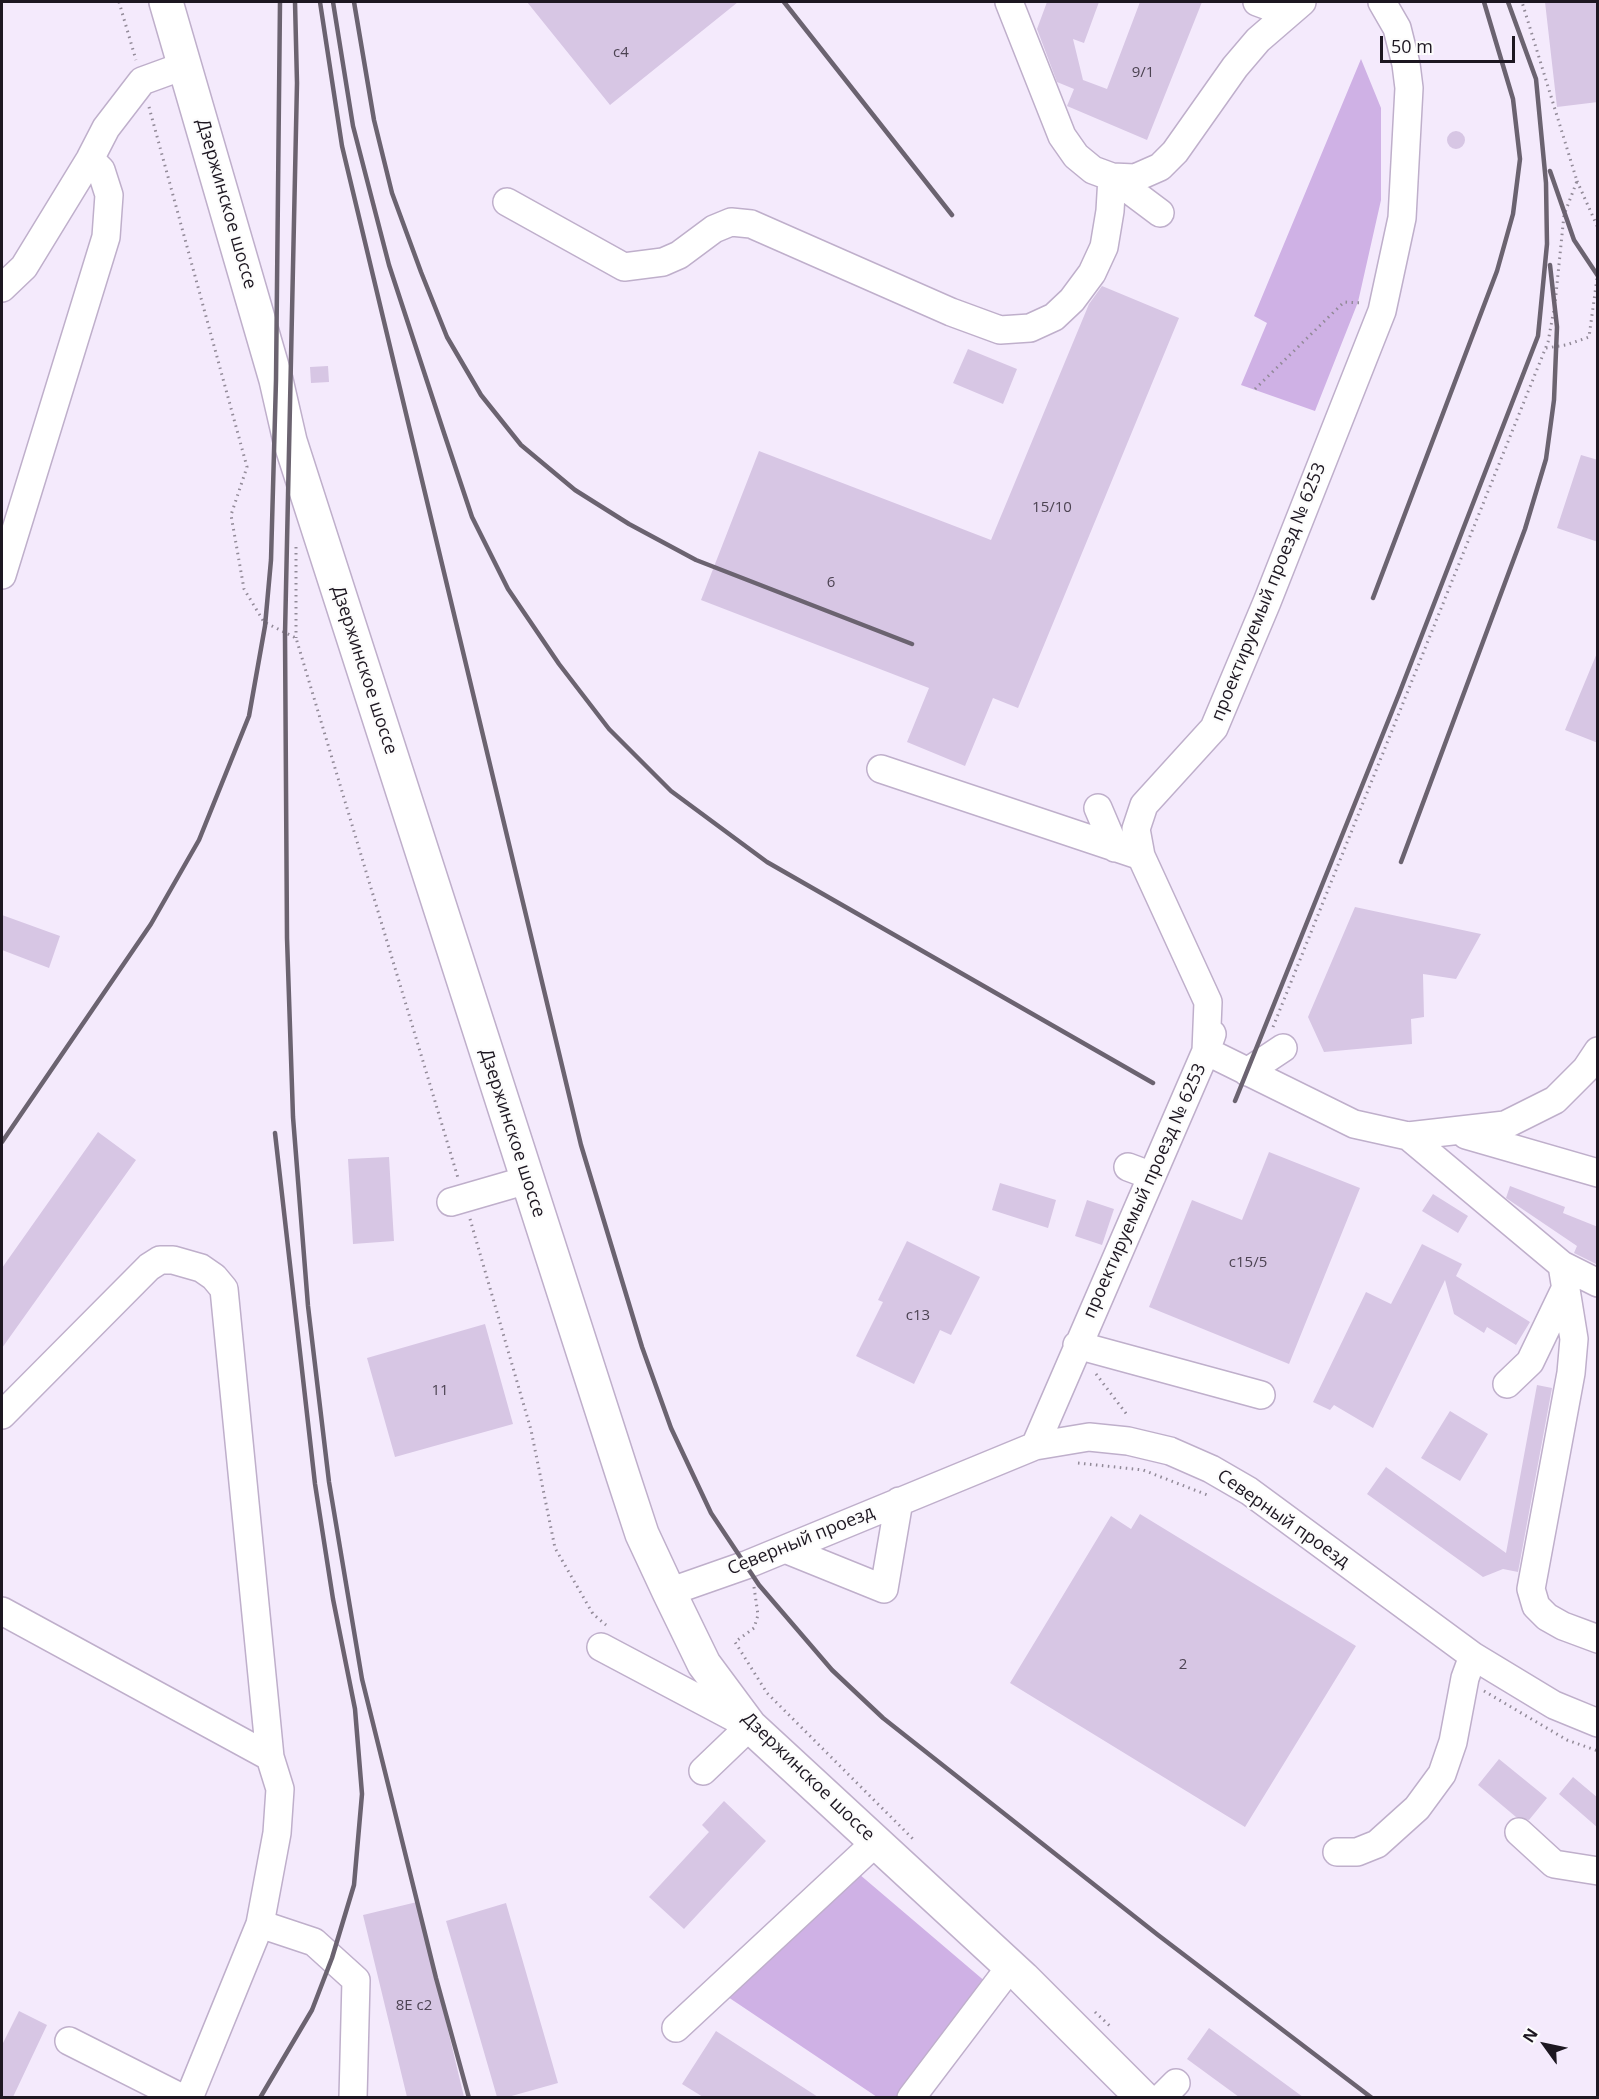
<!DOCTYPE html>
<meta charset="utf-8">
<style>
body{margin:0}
#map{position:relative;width:1599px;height:2099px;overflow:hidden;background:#f4eafc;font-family:"Open Sans",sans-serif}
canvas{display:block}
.frame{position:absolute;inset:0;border:3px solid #1d1721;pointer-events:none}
.north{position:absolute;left:1515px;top:2015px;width:60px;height:60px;-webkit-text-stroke:4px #fcfcfc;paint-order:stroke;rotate:303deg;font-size:16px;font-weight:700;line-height:24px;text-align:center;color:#1d1721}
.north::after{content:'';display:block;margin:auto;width:21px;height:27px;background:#1d1721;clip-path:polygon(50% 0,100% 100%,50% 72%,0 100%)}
.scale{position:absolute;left:1380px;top:36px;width:135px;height:27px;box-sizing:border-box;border:3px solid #1d1721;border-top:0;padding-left:8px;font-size:18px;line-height:21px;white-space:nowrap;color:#1d1721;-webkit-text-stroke:4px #fcfcfc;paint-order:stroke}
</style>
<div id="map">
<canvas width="1599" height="2099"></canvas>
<div class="frame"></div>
<div class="north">N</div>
<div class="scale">50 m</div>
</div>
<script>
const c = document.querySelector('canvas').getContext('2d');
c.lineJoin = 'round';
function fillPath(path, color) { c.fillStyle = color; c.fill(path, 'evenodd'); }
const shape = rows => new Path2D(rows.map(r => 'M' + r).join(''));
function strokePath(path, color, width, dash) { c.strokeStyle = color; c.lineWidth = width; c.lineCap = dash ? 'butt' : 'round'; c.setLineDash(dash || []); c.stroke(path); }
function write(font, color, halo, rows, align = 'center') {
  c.font = font + ' "Open Sans",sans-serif'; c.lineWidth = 4.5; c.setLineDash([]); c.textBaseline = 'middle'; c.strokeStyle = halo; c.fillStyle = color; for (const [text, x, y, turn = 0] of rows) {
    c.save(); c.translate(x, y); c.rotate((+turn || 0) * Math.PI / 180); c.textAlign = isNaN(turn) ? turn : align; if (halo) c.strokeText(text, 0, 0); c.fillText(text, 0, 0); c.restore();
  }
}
fillPath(shape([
 [1361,59,1381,108,1381,200,1358,302,1315,411,1241,385,1267,323,1254,316],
 [859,1874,987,1983,898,2097,877,2097,728,1997]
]), '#cfb1e5');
fillPath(shape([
 [527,2,738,2,610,105],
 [1047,2,1099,2,1084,43,1073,39,1083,80,1107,89,1140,2,1202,2,1147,140,1067,106,1074,89,1057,82,1037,29],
 [1545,2,1598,2,1598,102,1557,107],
 '1447 140a9 9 0 1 1 18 0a9 9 0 1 1-18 0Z',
 [1102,286,1179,318,1018,708,993,698,965,766,907,742,929,688,701,600,759,451,991,540,1089,304],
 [968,349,1017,369,1003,404,953,383],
 [328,366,329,382,311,383,310,367],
 [1581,455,1598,460,1598,542,1557,528],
 [1597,653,1598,653,1598,743,1565,730],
 [1355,907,1481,934,1456,979,1423,974,1424,1017,1411,1019,1412,1044,1324,1052,1308,1017],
 [2,915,60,936,49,968,2,950],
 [98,1132,136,1160,2,1348,2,1268],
 [1269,1152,1360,1188,1289,1364,1149,1307,1192,1200,1242,1220],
 [389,1157,394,1241,353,1244,348,1159],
 [1000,1183,1056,1200,1048,1228,992,1210],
 [1510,1186,1565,1207,1563,1213,1598,1227,1598,1265,1574,1253,1577,1246,1506,1198],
 [1433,1194,1468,1216,1458,1233,1422,1211],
 [1087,1200,1114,1209,1102,1245,1075,1236],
 [907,1241,980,1277,951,1335,940,1330,914,1384,856,1356,883,1302,878,1300],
 [1422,1244,1462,1264,1456,1276,1530,1322,1516,1345,1487,1327,1484,1333,1454,1314,1445,1280,1373,1428,1334,1405,1330,1410,1313,1402,1366,1292,1391,1304],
 [485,1324,513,1424,395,1457,367,1358],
 [1537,1385,1552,1388,1518,1572,1503,1569,1483,1577,1367,1494,1386,1467,1506,1553],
 [1450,1411,1488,1434,1460,1481,1421,1458],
 [1140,1514,1356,1646,1245,1827,1010,1683,1111,1516,1131,1529],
 [1499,1759,1547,1798,1529,1820,1516,1817,1478,1785],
 [1573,1777,1598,1798,1598,1828,1559,1794],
 [724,1801,766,1841,684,1929,649,1897,709,1832,702,1825],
 [417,1902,425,1934,464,2097,407,2097,363,1915],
 [506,1903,558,2083,508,2097,497,2097,446,1921],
 [19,2011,47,2025,13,2097,2,2097,2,2045],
 [1209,2028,1303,2097,1239,2097,1187,2059],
 [716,2031,818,2097,703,2097,682,2084]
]), '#d7c6e4');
const minor = shape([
 [1009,2,1062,136,1076,156,1093,170,1112,177,1135,178,1160,167,1175,152,1235,67,1258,40,1302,2],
 [1257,2,1287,13],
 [1112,177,1160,213],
 [507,202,624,267,663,262,679,255,714,229,731,222,751,224,951,312,1000,330,1030,328,1054,317,1072,300,1092,273,1104,247,1110,211,1112,177],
 [2,288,24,267,90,159,106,128,139,85,142,81,186,65],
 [2,575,106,237,109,195,101,170,90,159],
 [881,769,1141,856],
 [1098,808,1115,848],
 [1212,1034,1206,1051,1354,1124,1408,1136,1505,1125,1555,1100,1586,1069,1598,1051],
 [1247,1072,1283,1048],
 [1466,1135,1598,1173],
 [1408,1136,1562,1265,1574,1339,1571,1373,1531,1589,1536,1606,1547,1617,1563,1626,1598,1639],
 [1128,1167,1152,1176],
 [451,1202,527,1180],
 [1562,1265,1598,1283],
 [1077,1345,1261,1395],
 [1507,1384,1530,1362,1567,1285],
 [2,1415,149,1267,160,1260,173,1260,201,1268,214,1277,224,1289,270,1757,280,1789,277,1833,260,1924],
 [1035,1446,1206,1051,1208,1002,1141,856,1136,829,1144,805,1214,728,1267,602,1382,311,1402,218,1409,88,1406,64,1397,28,1382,2],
 [785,1549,884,1589,899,1501],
 [669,1592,746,1565,1035,1446,1089,1437,1128,1441,1170,1451,1211,1469,1249,1491,1473,1656,1554,1705,1598,1723],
 [2,1611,270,1757],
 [601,1647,750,1726,703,1771],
 [1519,1832,1554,1864,1598,1871],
 [1337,1852,1357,1852,1377,1844,1417,1808,1442,1774,1453,1742,1465,1678,1473,1656],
 [676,2028,876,1842],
 [69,2041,182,2098],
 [189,2098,260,1924,314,1942,356,1980,353,2098],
 [911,2098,1011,1966],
 [1161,2098,1176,2083]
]);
const major = shape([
 [166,2,276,380,290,441,623,1476,642,1534,669,1592,704,1664,750,1726,1023,1978,1143,2098]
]);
strokePath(minor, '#bfafcb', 30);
strokePath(major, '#bfafcb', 36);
strokePath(shape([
 [119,2,136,60],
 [149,107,247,467,231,515,244,589,264,622,296,638,458,1178],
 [1577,181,1598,228],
 [1546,348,1566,345,1589,337,1598,271],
 [1255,389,1344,302,1362,303],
 [296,547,296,638],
 [1273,1027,1548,342,1555,304,1564,215,1577,181,1522,2],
 [470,1219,531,1430,555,1548,593,1614,606,1625],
 [1096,1374,1128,1416],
 [1078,1463,1143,1470,1210,1496],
 [754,1587,758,1615,754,1628,735,1642,767,1693,914,1840],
 [1484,1691,1567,1740,1598,1751],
 [1095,2012,1111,2027]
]), '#928a98', 3, [1.5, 4.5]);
strokePath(minor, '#fff', 27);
strokePath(major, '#fff', 33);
strokePath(shape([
 [295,2,297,83,285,634,287,938,293,1117,308,1306,329,1482,362,1679,436,1978,469,2098],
 [320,2,342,146,581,1145,642,1347,671,1428,711,1513,759,1585,832,1670,883,1718,1158,1935,1372,2098],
 [333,2,353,126,389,265,444,433,472,517,508,589,559,664,609,729,671,791,767,862,1153,1083],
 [354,2,374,120,392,193,421,272,447,337,481,395,521,445,575,490,629,524,696,560,912,644],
 [784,2,952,215],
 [1550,171,1574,240,1598,276],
 [1373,598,1497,271,1513,214,1520,159,1513,99,1484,2],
 [1401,862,1525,529,1546,459,1554,400,1557,327,1550,265],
 [1235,1101,1399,694,1538,336,1547,244,1546,183,1536,79,1508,2],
 [2,1142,151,924,199,840,249,716,265,626,271,560,276,380,280,2],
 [260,2098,312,2010,332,1958,354,1885,362,1794,355,1709,333,1599,315,1484,275,1133]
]), '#6b6370', 4.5);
write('15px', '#4c4352', null, [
 ["с4",621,53],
 ["9/1",1143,73],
 ["15/10",1052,508],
 ["6",831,583],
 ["с15/5",1248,1263],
 ["с13",918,1316],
 ["11",440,1391],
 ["2",1183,1665],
 ["8Е с2",414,2006]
]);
write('18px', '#1d1721', '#fcfcfc', [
 ["Дзержинское шоссе",226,204,74],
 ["проектируемый проезд № 6253",1269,592,-68],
 ["Дзержинское шоссе",364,670,72],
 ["Дзержинское шоссе",512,1133,72],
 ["проектируемый проезд № 6253",1145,1191,-66],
 ["Северный проезд",1283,1519,35],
 ["Северный проезд",801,1541,-22],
 ["Дзержинское шоссе",808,1777,44]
]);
</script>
